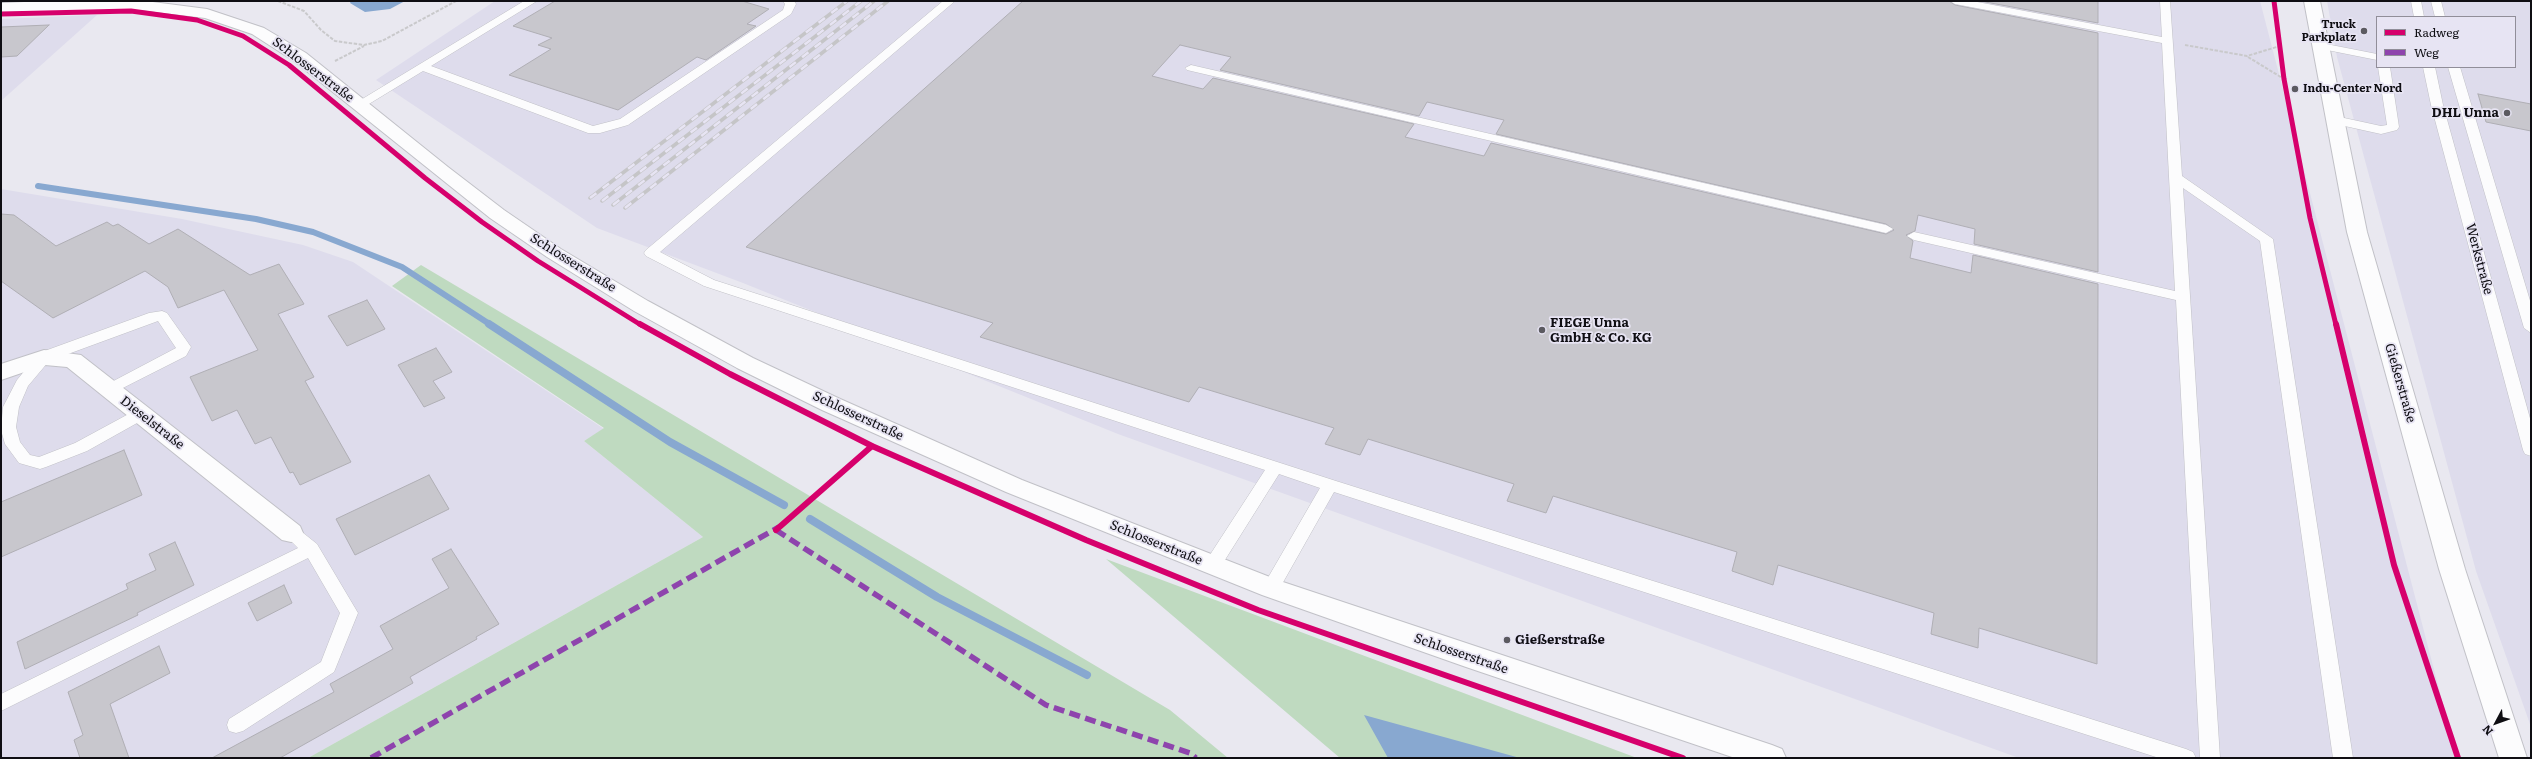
<!DOCTYPE html>
<meta charset="utf-8">
<style>
body{margin:0}
#map{position:relative;width:2532px;height:759px;overflow:hidden;background:#e9e8f0;font-family:Literata,serif}
canvas{display:block}
.frame{position:absolute;inset:0;border:2px solid #0f0e13;pointer-events:none}
.legend{position:absolute;left:2376px;top:16px;width:140px;height:52px;box-sizing:border-box;background:#e7e4f3;border:1px solid #918e99;margin:0;padding:5px 7px;list-style:none;font-size:12px;color:#0f0e13}
.legend li{display:flex;align-items:center;gap:8px;height:20px}
.legend b{width:20px;border:1px solid #918e99}
.north{position:absolute;left:2476px;top:703px;width:40px;height:40px;-webkit-text-stroke:3px #e7e4f3;paint-order:stroke;rotate:229deg;font-size:11px;font-weight:700;line-height:16px;text-align:center;color:#0f0e13}
.north::after{content:'';display:block;margin:auto;width:14px;height:18px;background:#0f0e13;clip-path:polygon(50% 0,100% 100%,50% 72%,0 100%)}
</style>
<div id="map">
<canvas width="2532" height="759"></canvas>
<div class="frame"></div>
<ul class="legend">
<li><b style="height:5px;background:#d6006c"></b>Radweg</li>
<li><b style="height:5px;background:#8e44ad"></b>Weg</li>
</ul>
<div class="north">N</div>
</div>
<script>
const c = document.querySelector('canvas').getContext('2d');
c.lineJoin = 'round';
function fillPath(path, color) { c.fillStyle = color; c.fill(path, 'evenodd'); }
const shape = rows => new Path2D(rows.map(r => 'M' + r).join(''));
function strokePath(path, color, width, dash) { c.strokeStyle = color; c.lineWidth = width; c.lineCap = dash ? 'butt' : 'round'; c.setLineDash(dash || []); c.stroke(path); }
function write(font, color, halo, rows, align = 'center') {
  c.font = font + ' Literata,serif'; c.lineWidth = 3.5; c.setLineDash([]); c.textBaseline = 'middle'; c.strokeStyle = halo; c.fillStyle = color; for (const [text, x, y, turn = 0] of rows) {
    c.save(); c.translate(x, y); c.rotate((+turn || 0) * Math.PI / 180); c.textAlign = isNaN(turn) ? turn : align; if (halo) c.strokeText(text, 0, 0); c.fillText(text, 0, 0); c.restore();
  }
}
fillPath(shape([
 [495,1,2260,1,2457,758,2019,758,1118,434,743,283,597,228,376,80],
 [2327,1,2531,1,2531,727,2476,571,2337,57],
 [2377,17,2515,17,2515,67,2377,67],
 [97,15,1,101,1,19],
 [1,189,182,219,303,245,353,262,604,429,584,441,703,537,308,758,1,758]
]), '#dedcec');
fillPath(shape([
 [421,265,1170,710,1228,758,308,758,703,537,584,441,604,428,392,286],
 [1106,559,1637,758,1340,758]
]), '#bfdac0');
fillPath(shape([
 [351,1,405,1,390,9,365,12,350,3],
 [1364,715,1520,758,1388,758]
]), '#88a8d0');
strokePath(shape([
 [38,186,256,219,313,232,402,267,491,325]
]), '#88a8d0', 6);
strokePath(shape([
 [489,324,670,442,784,505],
 [810,519,937,597,1087,675]
]), '#88a8d0', 8);
const building = shape([
 [555,1,742,1,769,9,747,24,756,26,706,60,697,57,618,110,509,75,551,49,538,45,552,38,513,26,555,1],
 [1023,1,1949,1,1955,5,2098,33,2098,272,1974,244,1975,229,1918,215,1915,231,1906,235,1913,241,1910,258,1971,273,1973,255,2098,284,2097,664,1979,628,1978,648,1931,634,1934,613,1778,565,1773,585,1732,571,1737,552,1553,496,1546,513,1507,501,1514,484,1368,439,1360,455,1325,444,1334,428,1199,387,1189,402,980,337,993,323,746,247,1023,1],
 [1180,45,1231,57,1220,70,1419,116,1427,102,1504,120,1496,134,1886,224,1894,230,1886,234,1491,143,1484,156,1405,137,1414,124,1213,78,1203,89,1152,76,1180,45],
 [1980,1,2098,1,2098,23,1980,1],
 [49,25,17,56,1,57,1,27,49,25],
 [2478,94,2531,104,2531,131,2486,122,2478,94],
 [1,214,14,215,56,246,107,222,113,226,118,224,149,244,178,229,250,275,279,264,304,304,278,314,314,377,305,381,351,462,300,485,293,472,290,473,271,437,255,444,237,410,212,421,190,377,258,350,224,290,178,308,168,287,145,271,53,318,1,281,1,214],
 [367,300,385,329,347,346,328,316,367,300],
 [436,348,452,372,433,381,445,398,424,407,398,365,436,348],
 [124,450,142,495,1,557,1,502,124,450],
 [429,475,449,509,355,555,336,519,429,475],
 [175,542,194,585,137,613,138,615,25,669,17,642,128,589,126,584,156,570,149,554,175,542],
 [451,549,499,624,476,637,477,639,410,677,413,683,280,758,212,758,334,692,330,684,393,649,380,626,449,588,432,559,451,549],
 [284,585,292,603,257,621,248,603,284,585],
 [159,646,170,673,110,704,129,758,80,758,74,740,83,735,68,692,159,646]
]);
fillPath(building, '#c8c7cd');
strokePath(building, '#b0afb5', 1);
const service = shape([
 [524,1,537,1,431,66,593,126,620,119,783,10,785,4,783,1,794,1,796,4,791,14,628,125,600,133,588,133,423,71,364,107,360,108,354,104,524,1],
 [943,1,955,1,660,252,714,280,1336,481,2186,749,2193,752,2196,758,2159,758,1334,492,1277,593,1271,595,1265,593,1262,588,1320,488,1279,474,1218,571,1212,573,1206,571,1203,566,1206,561,1265,470,704,286,646,256,644,253,646,250,943,1],
 [1950,1,1972,1,2162,37,2160,1,2170,1,2182,176,2273,239,2353,758,2333,758,2260,241,2183,188,2220,758,2200,758,2176,300,1914,240,1907,236,1914,232,2175,291,2162,43,1955,4,1950,1],
 [2411,1,2421,1,2424,17,2414,17,2411,1],
 [2431,1,2441,1,2445,17,2435,17,2431,1],
 [2321,43,2377,54,2377,60,2317,48,2317,44,2321,43],
 [1191,65,1886,225,1893,229,1886,233,1187,70,1185,68,1191,65],
 [2378,67,2390,67,2399,127,2397,130,2381,134,2331,123,2329,120,2335,116,2381,126,2387,125,2378,67],
 [2423,67,2435,67,2443,105,2531,422,2531,456,2525,454,2523,450,2431,105,2423,67],
 [2448,67,2460,67,2531,304,2531,333,2524,328,2448,67],
 [162,311,167,313,191,347,186,356,109,395,104,394,101,390,104,386,176,348,158,321,49,361,28,386,19,407,16,427,20,442,30,455,39,457,75,443,136,410,146,410,149,414,146,418,87,451,46,467,40,469,19,463,5,444,1,430,3,407,17,380,39,353,149,313,162,311],
 [291,527,297,528,317,544,358,613,334,672,243,731,236,733,229,731,227,725,229,719,321,662,340,613,308,558,1,711,1,694,298,548,283,533,285,528,291,527]
]);
const minor = shape([
 [47,1,145,1,207,9,264,28,306,53,448,167,504,210,561,249,648,301,753,358,838,398,1022,480,1280,581,1772,745,1782,749,1786,758,1735,758,1466,667,1262,595,1006,492,822,410,737,368,634,311,547,257,490,218,294,61,252,34,205,18,139,10,1,13,1,3,47,1],
 [2304,1,2320,1,2367,232,2465,569,2527,758,2499,758,2439,569,2347,232,2304,1],
 [44,350,81,355,300,526,303,533,300,540,291,542,282,540,67,367,45,365,1,380,1,364,44,350]
]);
strokePath(service, '#c1c1c7', 1);
strokePath(minor, '#c1c1c7', 2);
strokePath(shape([
 [278,1,304,11,321,30,335,41,364,45,382,41,456,1],
 [2185,45,2247,56,2280,46],
 [2248,57,2284,79],
 [335,61,364,46]
]), '#c9c9cb', 2, [3.5, 1.5]);
fillPath(service, '#fcfcfd');
fillPath(minor, '#fcfcfd');
const rail = shape([
 [590,198,847,1],
 [602,201,861,1],
 [613,205,874,1],
 [625,208,888,1]
]);
strokePath(rail, '#c5c5c7', 3.5);
strokePath(rail, '#e7e4f3', 2.5, [8]);
strokePath(shape([
 [776,530,1046,705,1190,753,1196,758],
 [371,758,779,527]
]), '#8e44ad', 5.5, [11, 5.5]);
strokePath(shape([
 [2274,1,2284,79,2310,218,2336,325],
 [1,14,131,11,197,20,243,36,289,65,425,178,482,222,538,261,641,325]
]), '#d6006c', 5);
strokePath(shape([
 [640,324,730,374,872,446,1086,540,1258,610,1683,758],
 [2336,324,2394,565,2458,758],
 [776,530,872,446]
]), '#d6006c', 6);
for (const [x, y, r, color] of [
 [2364,31,4,"#5b5a60"],
 [2295,89,4,"#5b5a60"],
 [2507,113,4,"#5b5a60"],
 [1542,330,4,"#5b5a60"],
 [1507,640,4,"#5b5a60"]
]) { const dot = new Path2D(); dot.arc(x, y, r, 0, 2 * Math.PI); c.fillStyle = color; c.fill(dot); strokePath(dot, '#e7e4f3', 1.5); }
write('bold 11px', '#0f0e13', '#e7e4f3', [
 ["Truck",2356,25],
 ["Parkplatz",2356,38],
 ["Indu-Center Nord",2303,89,"left"]
], 'right');
write('13px', '#0f0e13', '#e7e4f3', [
 ["Schlosserstraße",313,70,37],
 ["Werkstraße",2479,259,75],
 ["Schlosserstraße",573,263,32],
 ["Gießerstraße",2400,383,74],
 ["Schlosserstraße",858,416,25],
 ["Dieselstraße",152,423,38],
 ["Schlosserstraße",1156,543,22],
 ["Schlosserstraße",1461,654,19]
]);
write('bold 13px', '#0f0e13', '#e7e4f3', [
 ["DHL Unna",2499,113,"right"],
 ["FIEGE Unna",1550,323],
 ["GmbH & Co. KG",1550,338],
 ["Gießerstraße",1515,640]
], 'left');
</script>
